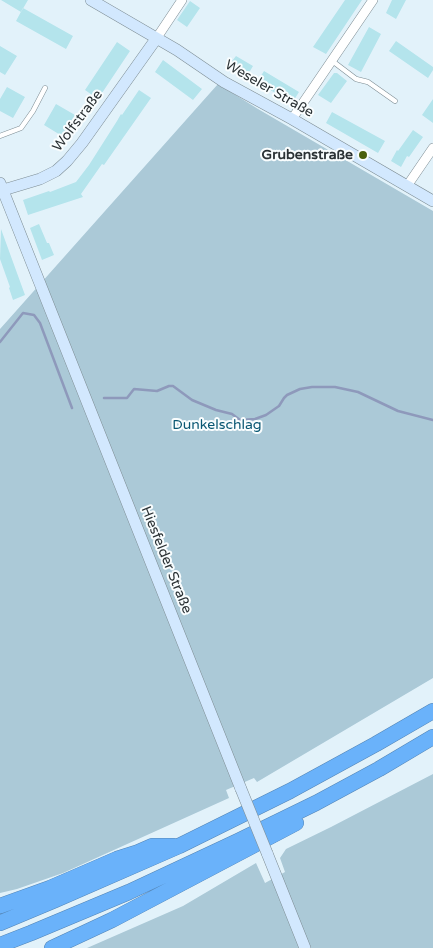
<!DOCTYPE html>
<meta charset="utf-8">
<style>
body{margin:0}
canvas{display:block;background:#e2f2fa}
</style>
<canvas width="433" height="948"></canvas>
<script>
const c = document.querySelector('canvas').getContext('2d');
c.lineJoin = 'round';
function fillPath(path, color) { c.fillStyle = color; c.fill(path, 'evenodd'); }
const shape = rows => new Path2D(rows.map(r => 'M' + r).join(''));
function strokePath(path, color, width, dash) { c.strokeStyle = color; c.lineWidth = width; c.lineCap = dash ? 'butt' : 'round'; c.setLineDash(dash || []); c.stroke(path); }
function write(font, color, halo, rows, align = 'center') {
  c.font = font + ' "Varela Round",sans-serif'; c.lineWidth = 4; c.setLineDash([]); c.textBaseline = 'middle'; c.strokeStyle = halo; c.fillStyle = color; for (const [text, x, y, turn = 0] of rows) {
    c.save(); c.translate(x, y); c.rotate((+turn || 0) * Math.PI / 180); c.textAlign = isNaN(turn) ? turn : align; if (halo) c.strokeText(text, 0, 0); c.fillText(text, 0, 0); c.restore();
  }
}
fillPath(shape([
 [218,84,258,109,433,211,433,678,257,782,254,778,226,790,229,798,63,873,17,889,0,893,0,329],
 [433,774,433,948,87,948,183,906,256,863,265,883,285,872,280,858,286,849,331,827]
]), '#abc9d7');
strokePath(shape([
 [0,342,23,313,34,315,40,323,72,408],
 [104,398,127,398,134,389,157,391,169,386,173,386,192,400,216,410,232,414,240,420,255,419,266,415,279,406,284,398,287,395,300,389,312,387,335,387,358,392,398,411,433,420]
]), '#8e99bb', 2.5);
fillPath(shape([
 [1,0,28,0,21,12],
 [345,0,362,0,326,54,313,47],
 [392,0,406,0,396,19,386,13],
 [190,1,200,8,187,27,177,20],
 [23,8,73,36,66,49,16,21],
 [369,27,381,34,361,72,348,65],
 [396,41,433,67,433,70,428,78,389,51],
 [117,42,130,51,98,99,85,90],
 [0,46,17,56,5,75,0,72],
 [236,56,253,66,247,76,244,76,228,66],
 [163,60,202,89,193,100,155,72],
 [264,71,299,92,292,103,257,82],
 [334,73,337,73,347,81,331,103,318,95],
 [7,87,25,97,13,118,0,111,0,99],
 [139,90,151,98,104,165,102,164,81,194,83,197,28,215,23,200,49,191,50,192,76,182,89,165,117,121,121,114,122,115],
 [433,99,433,123,422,115],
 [56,104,75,115,62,136,44,125],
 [332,112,385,141,378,153,326,123],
 [413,130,423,137,409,157,407,156,401,167,391,161,397,150,398,151],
 [39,224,47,243,49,243,54,255,42,260,30,228],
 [1,229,25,295,13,300,9,288,10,287,0,259]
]), '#b4e4ec');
const lane = shape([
 [331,60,356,79,368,82,395,101],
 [0,136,21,128,33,111,45,88]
]);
const street = shape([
 [156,39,182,0],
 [292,119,373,0],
 [407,186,433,148]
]);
const secondary = shape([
 [91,0,177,50,224,82,292,119,433,201],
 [0,183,241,789],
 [0,191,40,179,56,171,67,161,82,143,156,39],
 [267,853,305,948]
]);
const highway = shape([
 [0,906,50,888,117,859,136,853,152,846,174,846],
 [0,923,55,900,179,846,290,791,376,744,433,711],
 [0,945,31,933,129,892,238,841,316,803,379,769,433,737],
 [52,948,112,920,296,823]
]);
strokePath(lane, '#7e8d94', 5.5);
strokePath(street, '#7e8d94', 10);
strokePath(secondary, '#7e8d94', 12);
strokePath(highway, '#5485b5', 16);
strokePath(lane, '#fff', 4.5);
strokePath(street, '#fff', 9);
strokePath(secondary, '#d2e8fe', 11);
strokePath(highway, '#6ab2fa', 15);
const secondaryBridge = shape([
 [241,789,267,853]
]);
strokePath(secondaryBridge, '#7e8d94', 12, []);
strokePath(secondaryBridge, '#d2e8fe', 11);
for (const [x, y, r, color] of [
 [363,155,5,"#49600d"]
]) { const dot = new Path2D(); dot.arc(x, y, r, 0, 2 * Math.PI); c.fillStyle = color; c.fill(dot); strokePath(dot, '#f9fdfe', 2); }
write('14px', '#2b3235', '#f9fdfe', [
 ["Weseler Straße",269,89,30],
 ["Wolfstraße",78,121,-53],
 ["Hiesfelder Straße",166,560,68]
]);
write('bold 14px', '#2b3235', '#f9fdfe', [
 ["Grubenstraße",353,155]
], 'right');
write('14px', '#095773', '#f9fdfe', [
 ["Dunkelschlag",217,425]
]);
</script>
